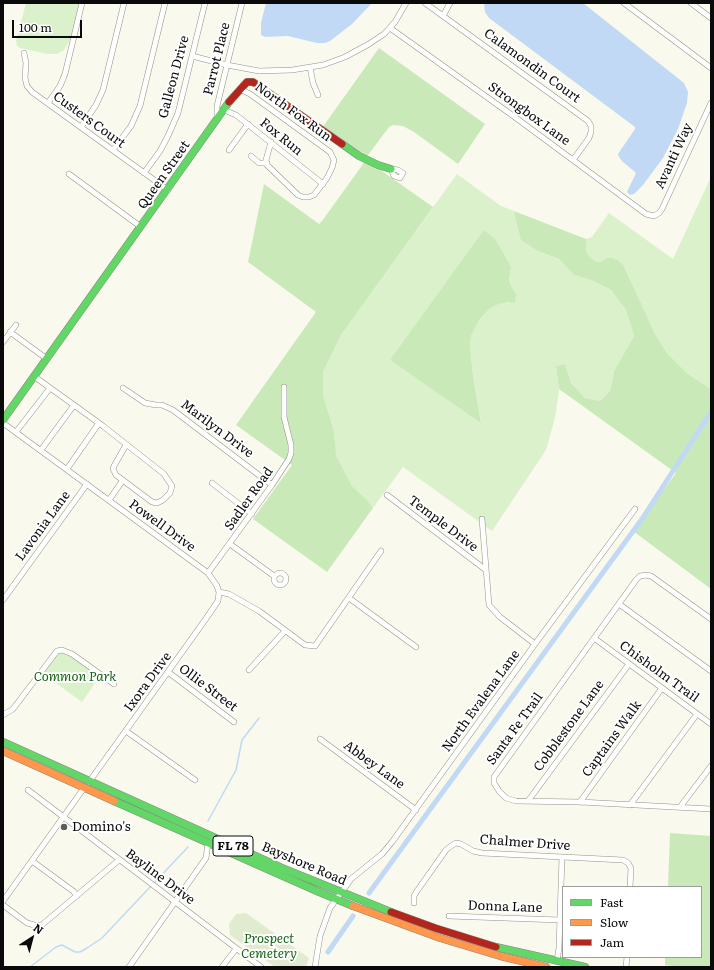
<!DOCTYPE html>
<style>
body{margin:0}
#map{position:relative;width:714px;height:970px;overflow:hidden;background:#f9f9ed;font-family:Literata,serif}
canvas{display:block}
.frame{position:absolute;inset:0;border:4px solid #0a0a0a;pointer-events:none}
.legend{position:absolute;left:562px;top:886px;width:140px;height:72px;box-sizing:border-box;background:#fff;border:1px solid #9d9d9d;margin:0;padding:5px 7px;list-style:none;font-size:12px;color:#0a0a0a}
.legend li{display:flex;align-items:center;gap:8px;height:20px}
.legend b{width:20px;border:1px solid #9d9d9d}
.north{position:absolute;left:12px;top:918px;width:40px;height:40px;-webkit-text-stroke:3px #fff;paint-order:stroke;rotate:36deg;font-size:11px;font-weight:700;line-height:16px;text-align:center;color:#0a0a0a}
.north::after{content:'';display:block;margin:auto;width:14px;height:18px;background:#0a0a0a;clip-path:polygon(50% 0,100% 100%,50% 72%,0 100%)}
.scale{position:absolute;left:12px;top:20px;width:70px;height:18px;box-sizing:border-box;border:2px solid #0a0a0a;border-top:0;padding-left:5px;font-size:12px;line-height:14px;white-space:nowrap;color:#0a0a0a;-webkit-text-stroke:3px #fff;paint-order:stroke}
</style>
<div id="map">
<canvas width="714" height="970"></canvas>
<div class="frame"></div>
<ul class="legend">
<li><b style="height:5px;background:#63d668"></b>Fast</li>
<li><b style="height:5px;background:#ff974d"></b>Slow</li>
<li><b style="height:5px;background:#b3261e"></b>Jam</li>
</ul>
<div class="north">N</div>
<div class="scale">100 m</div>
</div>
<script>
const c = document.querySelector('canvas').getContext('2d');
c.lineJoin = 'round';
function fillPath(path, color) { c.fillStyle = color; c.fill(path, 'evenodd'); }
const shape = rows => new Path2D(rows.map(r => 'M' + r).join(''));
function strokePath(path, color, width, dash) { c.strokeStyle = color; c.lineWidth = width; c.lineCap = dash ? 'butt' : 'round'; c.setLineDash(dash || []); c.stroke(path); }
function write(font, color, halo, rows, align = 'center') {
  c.font = font + ' Literata,serif'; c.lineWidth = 4; c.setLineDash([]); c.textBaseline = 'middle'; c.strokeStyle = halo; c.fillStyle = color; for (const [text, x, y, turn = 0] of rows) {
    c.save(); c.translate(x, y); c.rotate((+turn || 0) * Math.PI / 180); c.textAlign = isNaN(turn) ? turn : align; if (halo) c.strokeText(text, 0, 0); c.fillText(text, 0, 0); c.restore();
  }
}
fillPath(shape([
 [26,3,82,3,75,31,64,50,57,54,48,54,20,48,17,46,16,41],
 [457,174,501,206,514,211,518,224,538,251,559,259,574,275,591,280,611,290,626,310,634,336,614,371,610,391,600,401,585,398,571,383,565,364,556,366,559,391,555,418,546,450,492,531,403,467,373,508,366,499,352,486,335,456,334,431,323,395,323,372,343,331,344,331],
 [511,266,509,281,514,291,509,302,499,304,489,309,479,320,471,336,470,345,473,376,481,422,390,360],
 [711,177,711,389,688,374,667,353,655,334,646,316,607,258,600,262,595,261,589,256,586,250,586,239,592,237,609,213,673,259],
 [63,652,66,653,100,676,82,702,42,673,57,653]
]), '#dbf1cb');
fillPath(shape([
 [379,48,485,124,458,164,414,132,403,126,393,125,389,127,366,158,322,128],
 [366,160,433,207,344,331,343,331,323,372,323,395,334,431,336,456,352,486,366,499,373,508,327,572,253,519,292,465,236,425,316,312,248,262,264,184,319,224,322,221],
 [514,211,586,239,586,250,589,256,595,261,600,262,607,258,612,258,617,260,623,265,655,334,667,353,688,374,711,389,711,589,633,531,676,473,559,389,556,366,565,364,571,383,585,398,600,401,610,391,614,371,634,336,626,310,611,290,591,280,574,275,559,259,538,251,521,240],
 [484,230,495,239,511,267,509,281,514,291,516,294,515,303,509,302,499,304,489,309,479,320,471,336,470,345,473,376,481,423,390,360],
 [670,833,711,836,711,967,679,967,665,965,665,957,701,957,701,887,668,887]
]), '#c9e9b9');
fillPath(shape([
 [246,913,309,958,306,967,275,967,230,935,229,924,236,914]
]), '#e0ebd0');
fillPath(shape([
 [266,3,372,3,352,24,330,41,325,43,317,43,288,36,265,37,261,35,261,23],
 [484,3,583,3,684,83,688,92,687,103,678,129,663,158,643,185,634,194,630,195,627,192,636,173,622,161,619,157,618,154,635,129,635,127,489,18,485,12]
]), '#c1d9f5');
strokePath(shape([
 [208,821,236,770,242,740,259,718],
 [154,883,188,847],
 [30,967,56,947,62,945,75,952,80,952,87,948,102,938,151,886]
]), '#c1d9f5', 1.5);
strokePath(shape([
 [369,893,642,519,711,412],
 [328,952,353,916]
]), '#c1d9f5', 5);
const street = shape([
 [425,3,588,121,591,126,591,132,589,138,573,160],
 [624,3,711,68],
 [691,3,711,18],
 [443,16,450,3],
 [390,28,512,115,646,214,654,216,659,213,662,209,711,103],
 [24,53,26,63,25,78,27,86,32,92,168,190],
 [192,56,227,65,259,71,292,70,323,65,345,57,369,44,384,34,395,22,406,3],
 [310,67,313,83,318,95],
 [238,91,242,90,250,94,330,152,334,160,332,168,327,178,314,195,309,197,303,197,298,195,267,165,266,160,271,142],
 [48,103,60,86,65,74,82,3],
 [224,110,236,115,323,184],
 [217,119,217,106,242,3],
 [81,127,96,105,103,90,124,3],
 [113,150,131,126,140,106,165,3],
 [229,150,248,124],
 [251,156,259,163,267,163],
 [391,169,398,170,403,173,400,178,394,176,391,169],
 [144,173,160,151,168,136,178,113,205,3],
 [69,174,141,227],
 [10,332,47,359],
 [3,342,16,325],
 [35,377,103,426,164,474,172,486,170,493,163,500,157,503,152,502,116,475,113,469,114,466,126,445],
 [123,388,145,403,156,405,162,405,173,410,272,485],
 [3,423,208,573,217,586,219,592,218,601,205,620,89,782],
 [16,432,50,388],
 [41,450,74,405],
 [67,469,99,423],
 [212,483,252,514],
 [387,495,486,570],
 [109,500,123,480],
 [482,519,489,605,500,617,535,644],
 [230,544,274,576],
 '274 579a6 6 0 1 1 12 0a6 6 0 1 1-12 0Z',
 [208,573,272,485,289,459,291,453,291,445,284,417,284,387],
 [219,592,229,594,259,611,305,645,315,646,381,551],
 [349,598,416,647],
 [3,600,87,484],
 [619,604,711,671],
 [711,619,651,576,646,575,640,576,636,580,494,777,494,783,499,791,506,798,516,801,580,802,711,809],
 [594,638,711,724],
 [249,670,285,631],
 [168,672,234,722],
 [3,715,13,709,57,651,62,650,72,654,114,684],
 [126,731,195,780],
 [320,739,416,810],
 [28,790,261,967],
 [528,801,629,664],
 [580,802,662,688],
 [630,805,697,714],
 [680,807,711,766],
 [32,861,73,891,77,896],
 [3,901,84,788],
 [414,903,414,896,417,891,446,850,451,846,456,843,461,844,473,851,482,853,623,860,628,863,631,868,630,887],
 [3,905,27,923,38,926,43,924,119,860],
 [449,916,560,920],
 [557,961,559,948,562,857],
 [129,967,206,858,208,843],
 [222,967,236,949],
 [315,967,320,936,330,908,351,879,382,854,392,842,535,644,635,509],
 [626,967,627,957]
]);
const fast = shape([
 [342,144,359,156,378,165,391,169],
 [3,420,229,102],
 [3,742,282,868,391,912],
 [114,801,319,892,353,906],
 [496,947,585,967]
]);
const slow = shape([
 [3,751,114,801],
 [353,906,440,938,500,956,546,967]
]);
const jam = shape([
 [229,102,247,82,253,82,342,144],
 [391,912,435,928,496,947]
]);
strokePath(street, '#92928c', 6);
strokePath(fast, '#888883', 8);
strokePath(slow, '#888883', 8);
strokePath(jam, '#888883', 8);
strokePath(street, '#fefefc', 5);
strokePath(fast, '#63d668', 7);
strokePath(slow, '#ff974d', 7);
strokePath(jam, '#b3261e', 7);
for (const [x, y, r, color] of [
 [64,827,4,"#5e5e59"]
]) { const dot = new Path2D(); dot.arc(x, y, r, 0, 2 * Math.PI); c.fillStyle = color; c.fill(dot); strokePath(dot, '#fff', 1.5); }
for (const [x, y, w] of [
 [233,846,40]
]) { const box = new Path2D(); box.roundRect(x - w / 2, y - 10, w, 20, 3); c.fillStyle = '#fff'; c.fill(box); strokePath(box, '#0a0a0a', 1); }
write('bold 12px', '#0a0a0a', null, [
 ["FL 78",233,846]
]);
write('13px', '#0a0a0a', '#fff', [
 ["Parrot Place",217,59,-76],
 ["Calamondin Court",532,66,36],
 ["Galleon Drive",174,77,-75],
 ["North Fox Run",293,112,36],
 ["Strongbox Lane",529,114,36],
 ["Custers Court",89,120,36],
 ["Fox Run",281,137,39],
 ["Avanti Way",674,156,-65],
 ["Queen Street",164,175,-55],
 ["Marilyn Drive",217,429,37],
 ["Sadler Road",249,499,-55],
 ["Temple Drive",443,524,37],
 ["Lavonia Lane",43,526,-54],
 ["Powell Drive",162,526,36],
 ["Chisholm Trail",659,672,36],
 ["Ixora Drive",148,682,-54],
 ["Ollie Street",208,688,37],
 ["North Evalena Lane",481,701,-54],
 ["Cobblestone Lane",569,726,-54],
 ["Santa Fe Trail",515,729,-54],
 ["Captains Walk",612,739,-54],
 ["Abbey Lane",374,765,36],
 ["Chalmer Drive",525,843,4],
 ["Bayshore Road",304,864,23],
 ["Bayline Drive",160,877,37],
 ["Donna Lane",505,907,2]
]);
write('italic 13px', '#196418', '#fff', [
 ["Common Park",75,677],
 ["Prospect",269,939],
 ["Cemetery",269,954]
]);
write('13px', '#0a0a0a', '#fff', [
 ["Domino's",72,827]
], 'left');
</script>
